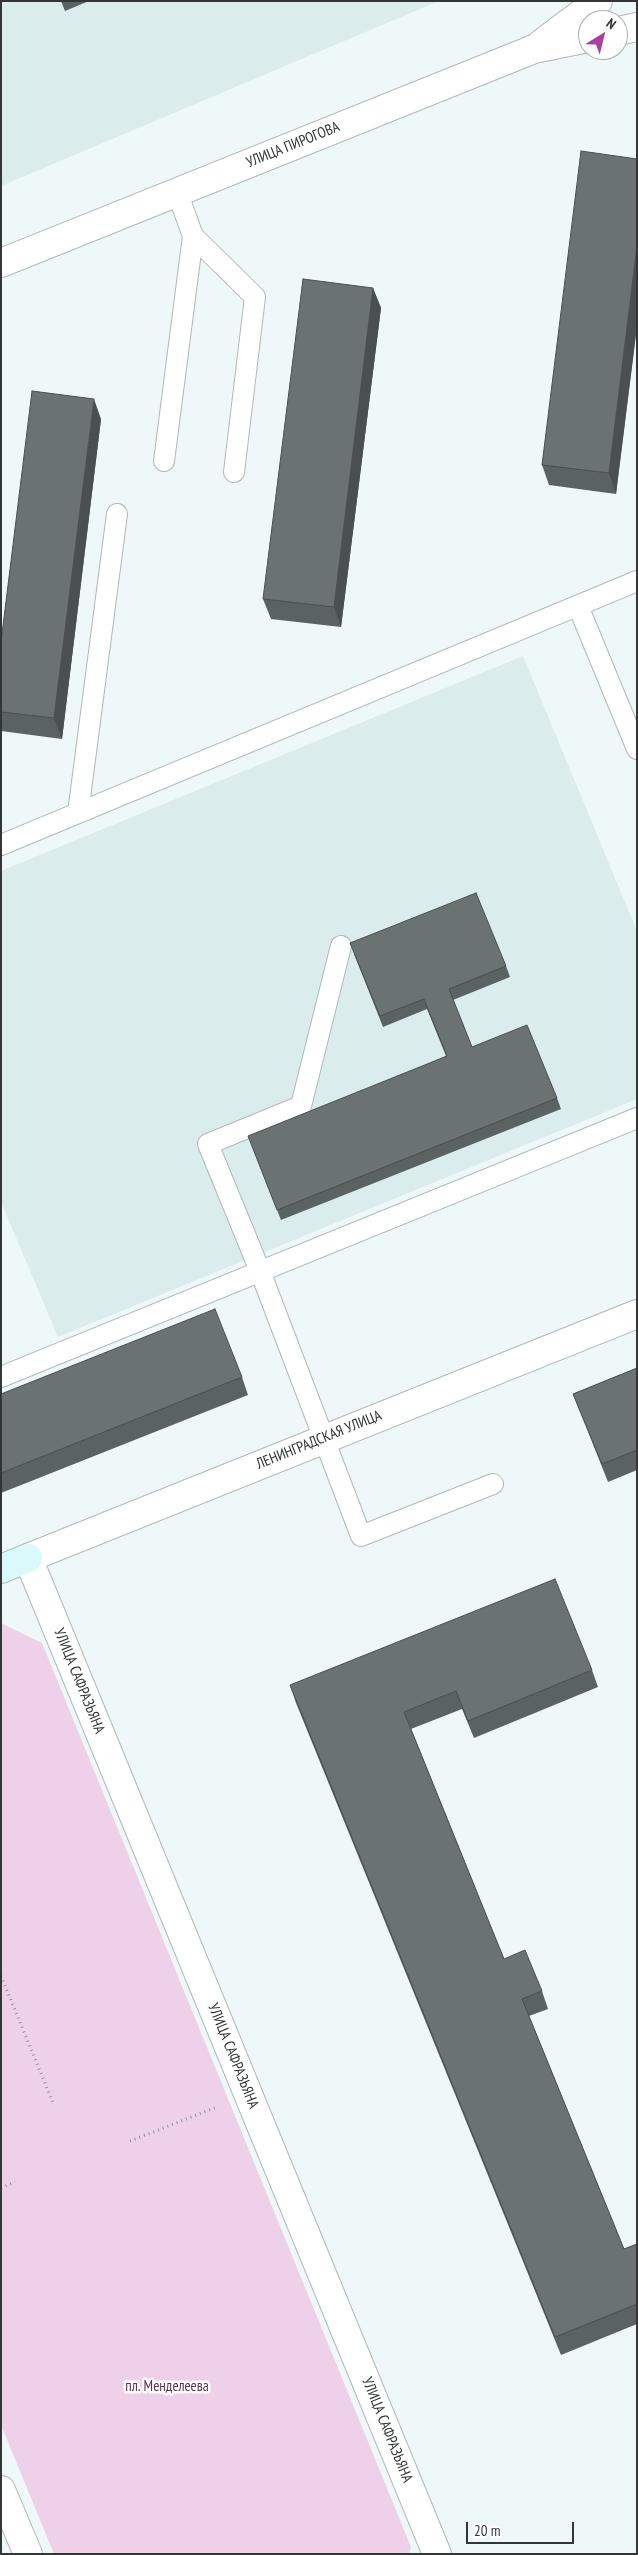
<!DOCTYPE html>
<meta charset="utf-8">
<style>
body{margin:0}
#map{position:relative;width:638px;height:2555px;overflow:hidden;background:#eff8f8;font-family:"PT Sans Narrow",sans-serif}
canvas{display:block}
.frame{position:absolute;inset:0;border:2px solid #323636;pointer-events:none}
.north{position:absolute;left:578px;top:10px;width:50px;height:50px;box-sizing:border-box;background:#fff;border:1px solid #adafaf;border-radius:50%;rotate:36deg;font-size:14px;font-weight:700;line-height:20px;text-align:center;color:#323636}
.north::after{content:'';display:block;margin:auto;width:18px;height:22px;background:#a93e9e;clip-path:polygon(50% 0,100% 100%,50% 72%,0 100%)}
.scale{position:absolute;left:466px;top:2522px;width:108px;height:22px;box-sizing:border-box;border:2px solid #323636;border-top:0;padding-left:6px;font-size:15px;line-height:18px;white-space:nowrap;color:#323636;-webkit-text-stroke:4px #fff;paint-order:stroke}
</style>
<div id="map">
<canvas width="638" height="2555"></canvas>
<div class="frame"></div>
<div class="north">N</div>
<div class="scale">20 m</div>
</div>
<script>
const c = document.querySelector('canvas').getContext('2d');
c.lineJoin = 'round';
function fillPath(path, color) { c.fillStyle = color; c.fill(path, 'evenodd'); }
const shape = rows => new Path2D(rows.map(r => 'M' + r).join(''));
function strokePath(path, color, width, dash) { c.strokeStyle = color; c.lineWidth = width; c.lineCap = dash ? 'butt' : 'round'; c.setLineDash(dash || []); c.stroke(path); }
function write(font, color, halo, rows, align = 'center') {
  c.font = font + ' "PT Sans Narrow",sans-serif'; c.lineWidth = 5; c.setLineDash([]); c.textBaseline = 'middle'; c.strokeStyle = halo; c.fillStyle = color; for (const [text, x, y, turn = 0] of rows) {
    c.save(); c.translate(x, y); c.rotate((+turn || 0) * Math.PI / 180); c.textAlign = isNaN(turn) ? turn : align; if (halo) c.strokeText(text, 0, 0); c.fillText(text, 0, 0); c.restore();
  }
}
fillPath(shape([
 [1,1,439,1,1,186],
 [523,656,637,931,637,1099,58,1337,1,1202,1,871]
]), '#daecec');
fillPath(shape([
 [1,1623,42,1643,411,2547,409,2554,54,2554,1,2425]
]), '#eed1e9');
const lane = shape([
 [193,236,255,297,234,472],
 [164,461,193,236,177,192],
 [578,606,637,749],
 [78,813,117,514],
 [1,845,637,581],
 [341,946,301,1106,208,1144,260,1271,361,1536,493,1484],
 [1,1377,637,1118]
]);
const street = shape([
 [618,31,637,27],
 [541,44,598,1],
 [1,263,534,49,588,38],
 [1,2490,28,2554],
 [437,2554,28,1558,637,1314]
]);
const secondary = shape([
 [1,1569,28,1558]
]);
strokePath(lane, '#b0b8b8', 22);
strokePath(street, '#b0b8b8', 30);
strokePath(secondary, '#b0b8b8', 30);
strokePath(shape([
 [1,1976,54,2105],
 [130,2141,217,2107],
 [1,2188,15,2182]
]), '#8c9393', 3, [1, 4]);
strokePath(lane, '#fff', 20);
strokePath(street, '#fff', 28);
strokePath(secondary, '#d9f9fa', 28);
fillPath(shape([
 [61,1,89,1,65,11],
 [637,159,637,326,616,494,549,485,542,465],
 [373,288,381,308,341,627,271,619,263,599],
 [101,419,62,739,1,731,1,642],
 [354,954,506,966,510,977,453,1000,472,1047,557,1098,561,1109,281,1220,252,1146,446,1056,427,1009,383,1027],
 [637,1368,637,1470,608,1482,573,1394],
 [242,1377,248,1395,1,1493,1,1394],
 [592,1670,598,1687,474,1738,462,1709,411,1729,504,1959,542,1991,548,2009,529,2016,624,2249,637,2244,637,2324,561,2355,296,1703,290,1685]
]), '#5b6262');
fillPath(shape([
 [637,246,637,326,616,494,609,473],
 [373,288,381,308,341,627,334,607],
 [94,399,101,419,62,739,54,718]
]), '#4a5050');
const building = shape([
 [581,151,637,159,637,246,609,473,542,465,581,151],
 [303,279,373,288,334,607,263,599,303,279],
 [32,391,94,399,54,718,1,712,1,642,32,391],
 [476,893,506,966,449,989,472,1047,527,1025,557,1098,277,1210,248,1136,447,1056,424,999,380,1016,350,943,476,893],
 [215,1309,242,1377,1,1473,1,1394,215,1309],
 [637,1368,637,1450,602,1464,573,1394,637,1368],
 [555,1579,592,1670,468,1721,456,1691,404,1712,504,1959,525,1950,542,1991,522,1999,624,2249,637,2244,637,2304,555,2337,290,1685,555,1579]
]);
fillPath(building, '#6a7272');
strokePath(building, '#4a5050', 1);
write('15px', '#323636', '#fff', [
 ["УЛИЦА ПИРОГОВА",293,145,-22],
 ["ЛЕНИНГРАДСКАЯ УЛИЦА",319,1440,-22],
 ["УЛИЦА САФРАЗЬЯНА",79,1681,68],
 ["УЛИЦА САФРАЗЬЯНА",233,2056,68],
 ["УЛИЦА САФРАЗЬЯНА",387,2430,68]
]);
write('15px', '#5b3356', '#fff', [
 ["пл. Менделеева",167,2387]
]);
</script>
